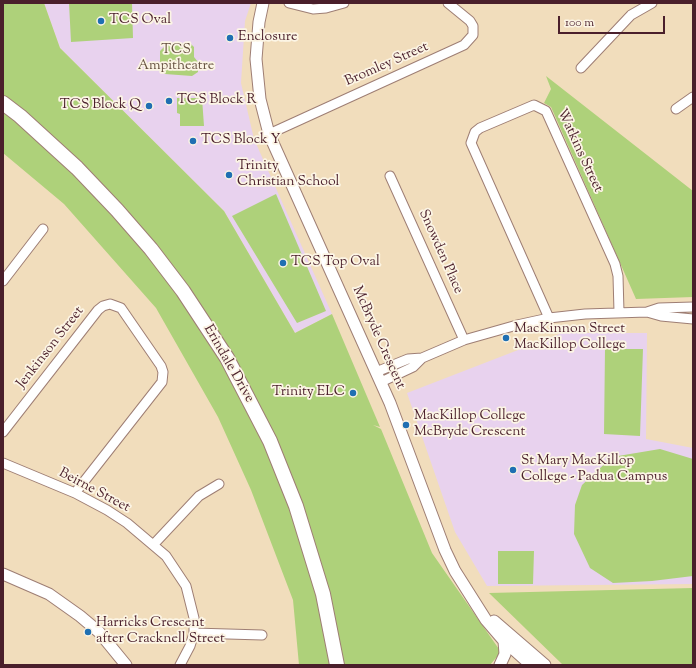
<!DOCTYPE html>
<style>
body{margin:0}
#map{position:relative;width:696px;height:668px;overflow:hidden;background:#f1ddbc;font-family:"Sorts Mill Goudy",serif}
canvas{display:block}
.frame{position:absolute;inset:0;border:4px solid #4a1f2b;pointer-events:none}
.scale{position:absolute;left:558px;top:16px;width:107px;height:18px;box-sizing:border-box;border:2px solid #4a1f2b;border-top:0;padding-left:5px;font-size:12px;line-height:14px;white-space:nowrap;color:#4a1f2b;-webkit-text-stroke:3px #fcf5e5;paint-order:stroke}
</style>
<div id="map">
<canvas width="696" height="668"></canvas>
<div class="frame"></div>
<div class="scale">100 m</div>
</div>
<script>
const c = document.querySelector('canvas').getContext('2d');
c.lineJoin = 'round';
function fillPath(path, color) { c.fillStyle = color; c.fill(path, 'evenodd'); }
const shape = rows => new Path2D(rows.map(r => 'M' + r).join(''));
function strokePath(path, color, width, dash) { c.strokeStyle = color; c.lineWidth = width; c.lineCap = dash ? 'butt' : 'round'; c.setLineDash(dash || []); c.stroke(path); }
function write(font, color, halo, rows, align = 'center') {
  c.font = font + ' "Sorts Mill Goudy",serif'; c.lineWidth = 3.5; c.setLineDash([]); c.textBaseline = 'middle'; c.strokeStyle = halo; c.fillStyle = color; for (const [text, x, y, turn = 0] of rows) {
    c.save(); c.translate(x, y); c.rotate((+turn || 0) * Math.PI / 180); c.textAlign = isNaN(turn) ? turn : align; if (halo) c.strokeText(text, 0, 0); c.fillText(text, 0, 0); c.restore();
  }
}
fillPath(shape([
 [44,3,251,3,245,21,241,83,254,139,332,314,295,333,224,211,60,48],
 [562,333,647,333,646,439,693,448,693,584,487,586,455,532,407,393]
]), '#e8d2ee');
fillPath(shape([
 [3,3,44,3,60,48,224,211,295,333,332,314,380,427,373,425,381,429,432,553,501,652,490,665,299,665,293,600,251,490,218,417,156,308,64,204,3,153],
 [69,3,132,3,133,38,71,42],
 [168,43,191,44,194,47,194,57,198,62,198,72,192,76,165,74,160,70,160,51],
 [546,76,693,191,693,297,636,299,551,107,544,103,551,89],
 [177,98,202,98,204,126,180,126,180,114,177,113],
 [276,194,326,311,297,323,232,216],
 [605,349,643,349,640,436,604,434],
 [660,449,693,459,693,576,652,581,613,583,590,568,574,534,575,505,582,485,612,457],
 [498,551,534,551,533,584,498,584],
 [693,588,693,665,563,665,489,593]
]), '#aed17a');
const minor = shape([
 [289,3,313,9,326,8,344,3],
 [581,68,631,15,652,3],
 [676,109,693,97],
 [269,134,464,45,473,35,473,26,470,21,448,3],
 [390,176,464,340],
 [3,281,43,229],
 [647,312,661,316,693,319],
 [549,318,471,143,475,132,480,128,534,105,546,111,615,264,618,276,619,312],
 [376,372,408,359,422,358,464,340,517,325,549,318,585,314,647,312,659,308,693,307],
 [381,382,413,367,422,358],
 [3,432,98,310,103,306,110,304,121,308,161,366,163,372,162,382,75,493],
 [3,463,75,493,107,510,127,523,166,556,186,586,194,618,194,633,190,646,180,665],
 [154,544,199,496,219,484],
 [194,633,262,635]
]);
const tertiary = shape([
 [263,3,259,22,256,59,260,99,269,134,390,403,445,550,455,571,486,620,504,641,531,665],
 [3,574,49,594,80,616,99,632,126,665],
 [494,621,545,665],
 [500,665,505,654,504,641]
]);
const primary = shape([
 [3,103,20,116,77,168,117,210,151,249,183,291,227,358,270,441,296,506,323,594,337,665]
]);
strokePath(minor, '#9e7e74', 11);
strokePath(tertiary, '#9e7e74', 13);
strokePath(primary, '#9e7e74', 16);
strokePath(minor, '#fff', 9);
strokePath(tertiary, '#fff', 11);
strokePath(primary, '#fff', 14);
for (const [x, y, r, color] of [
 [101,21,4,"#1f6fb2"],
 [230,38,4,"#1f6fb2"],
 [169,101,4,"#1f6fb2"],
 [149,106,4,"#1f6fb2"],
 [193,141,4,"#1f6fb2"],
 [229,175,4,"#1f6fb2"],
 [283,263,4,"#1f6fb2"],
 [506,338,4,"#1f6fb2"],
 [353,393,4,"#1f6fb2"],
 [406,425,4,"#1f6fb2"],
 [513,470,4,"#1f6fb2"],
 [88,632,4,"#1f6fb2"]
]) { const dot = new Path2D(); dot.arc(x, y, r, 0, 2 * Math.PI); c.fillStyle = color; c.fill(dot); strokePath(dot, '#fcf5e5', 1.5); }
write('14px', '#4a1f2b', '#fcf5e5', [
 ["TCS Oval",109,21],
 ["Enclosure",238,38],
 ["TCS Block R",177,101],
 ["TCS Block Q",141,106,"right"],
 ["TCS Block Y",201,141],
 ["Trinity",237,167],
 ["Christian School",237,183],
 ["TCS Top Oval",291,263],
 ["MacKinnon Street",514,330],
 ["MacKillop College",514,346],
 ["Trinity ELC",345,393,"right"],
 ["MacKillop College",414,417],
 ["McBryde Crescent",414,433],
 ["St Mary MacKillop",521,462],
 ["College - Padua Campus",521,478],
 ["Harricks Crescent",96,624],
 ["after Cracknell Street",96,640]
], 'left');
write('14px', '#685443', '#fcf5e5', [
 ["TCS",176,51],
 ["Ampitheatre",176,67]
]);
write('14px', '#4a1f2b', '#fcf5e5', [
 ["Bromley Street",387,65,-24],
 ["Watkins Street",579,151,65],
 ["Snowden Place",440,252,66],
 ["McBryde Crescent",378,338,66],
 ["Jenkinson Street",51,348,-52],
 ["Erindale Drive",228,364,60],
 ["Beirne Street",94,491,28]
]);
</script>
